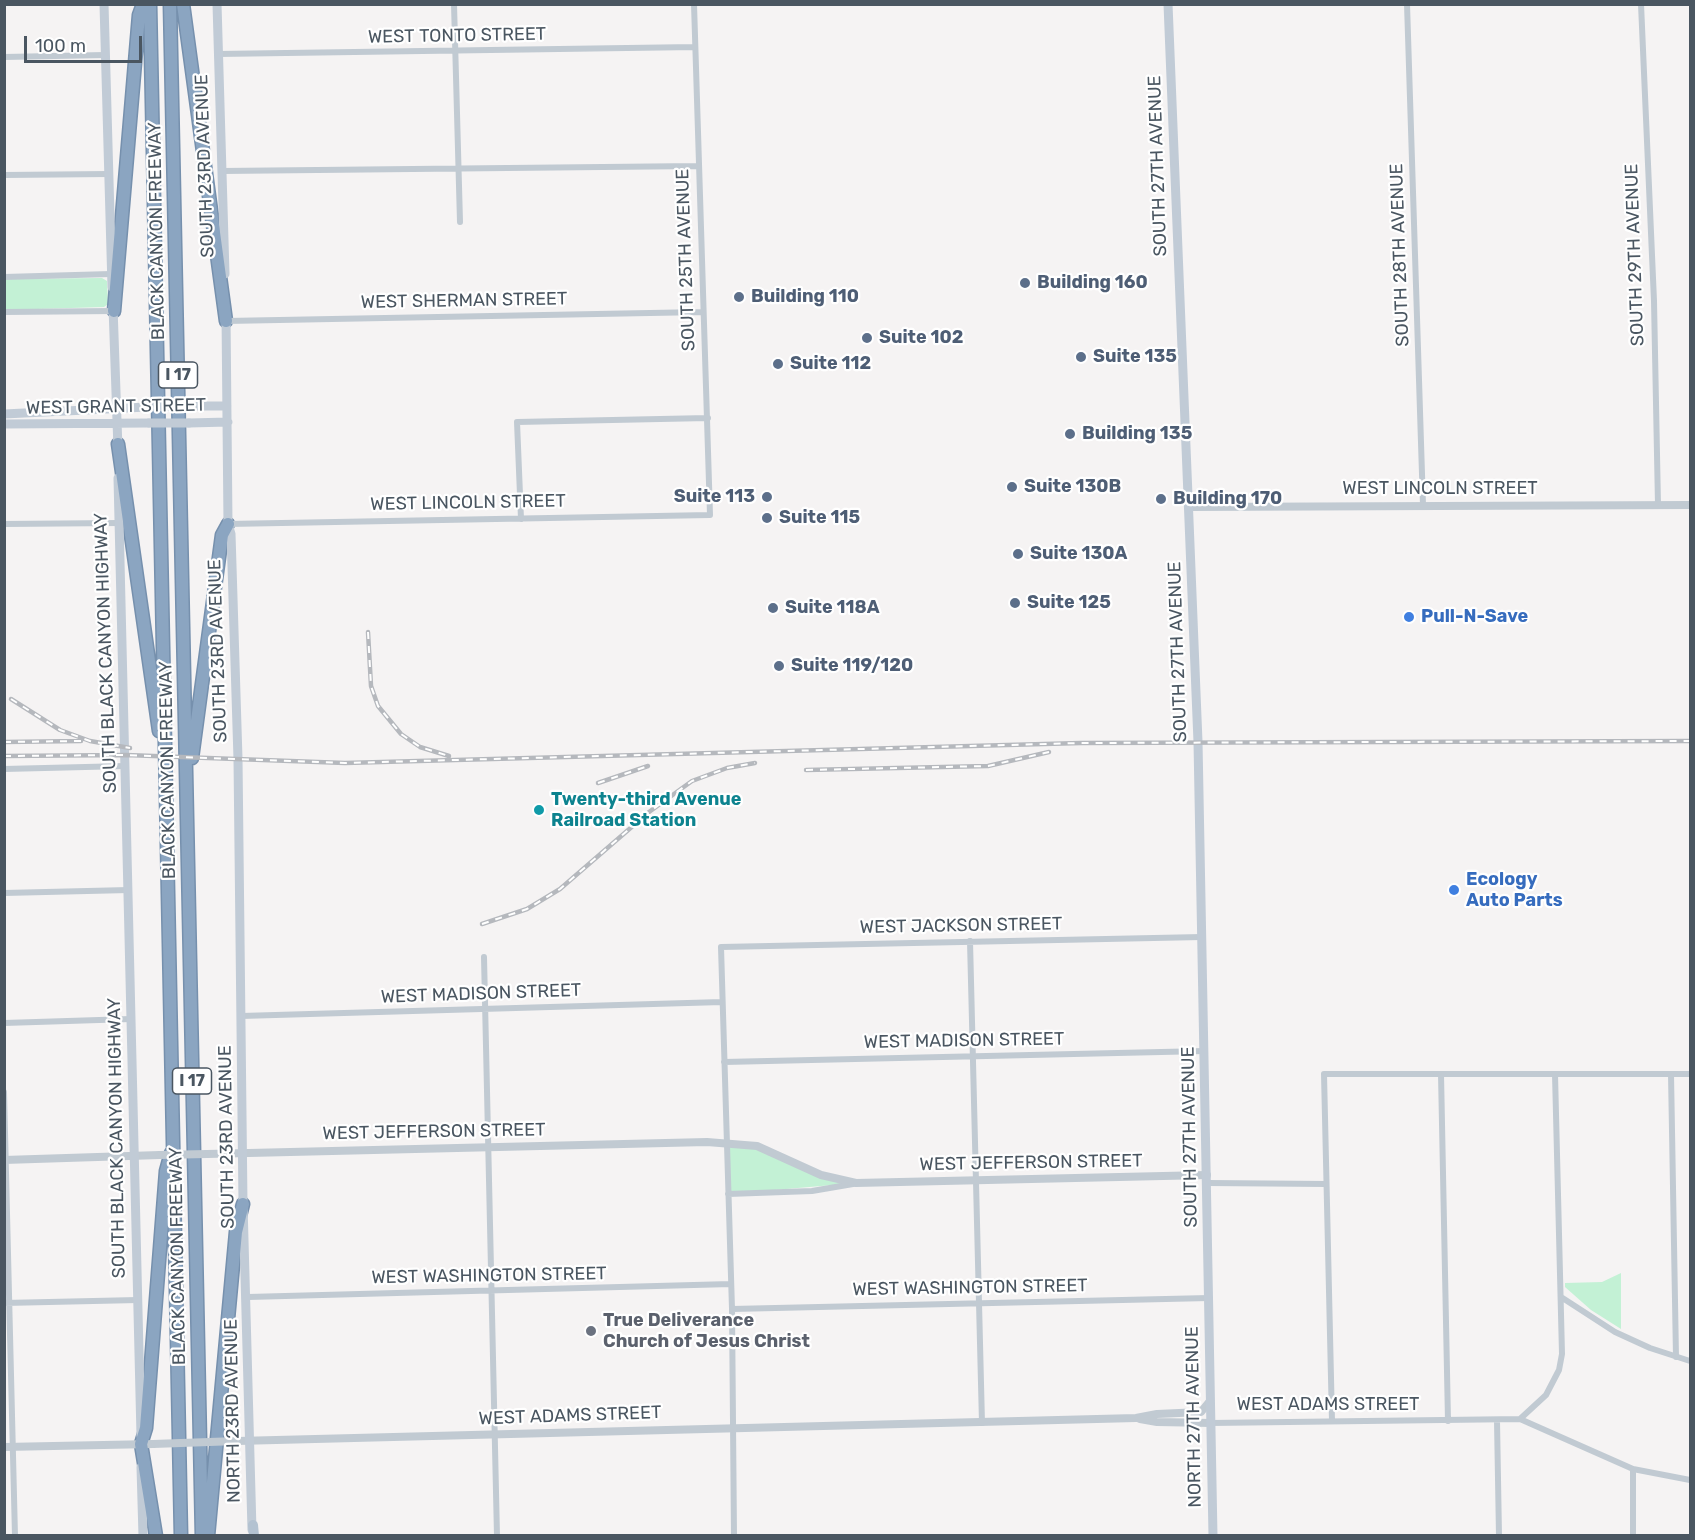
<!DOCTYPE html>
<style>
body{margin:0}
#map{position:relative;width:1695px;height:1540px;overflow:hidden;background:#f5f3f3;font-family:Rubik,sans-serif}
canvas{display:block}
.frame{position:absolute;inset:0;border:6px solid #4a5661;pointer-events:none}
.scale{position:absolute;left:24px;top:36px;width:118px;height:27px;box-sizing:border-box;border:3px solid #4a5661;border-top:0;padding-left:8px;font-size:18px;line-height:21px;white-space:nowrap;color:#4a5661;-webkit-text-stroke:4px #fff;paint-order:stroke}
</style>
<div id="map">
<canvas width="1695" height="1540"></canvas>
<div class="frame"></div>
<div class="scale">100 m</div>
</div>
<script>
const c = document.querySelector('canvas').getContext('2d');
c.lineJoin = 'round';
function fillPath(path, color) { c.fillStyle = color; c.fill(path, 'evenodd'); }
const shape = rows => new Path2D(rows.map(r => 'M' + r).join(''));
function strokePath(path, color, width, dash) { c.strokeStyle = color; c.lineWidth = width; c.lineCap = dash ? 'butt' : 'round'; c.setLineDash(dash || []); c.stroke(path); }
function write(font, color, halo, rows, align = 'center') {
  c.font = font + ' Rubik,sans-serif'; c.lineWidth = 4.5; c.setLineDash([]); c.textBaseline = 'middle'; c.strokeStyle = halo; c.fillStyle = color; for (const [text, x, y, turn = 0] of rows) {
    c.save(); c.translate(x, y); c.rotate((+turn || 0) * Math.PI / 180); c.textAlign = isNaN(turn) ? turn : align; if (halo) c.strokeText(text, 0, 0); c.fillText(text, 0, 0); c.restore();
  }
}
fillPath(shape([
 [102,278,107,281,108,304,104,307,5,310,4,279],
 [727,1143,744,1144,821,1175,856,1183,728,1194],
 [1621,1273,1621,1329,1591,1310,1565,1287,1565,1283,1602,1282]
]), '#c3f1d5');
const motorway = shape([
 [150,4,181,1536],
 [170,4,202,1536],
 [183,4,226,321],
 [114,311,139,15,143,4],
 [118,444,159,731],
 [192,758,222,535,228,524],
 [156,1536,141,1444,146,1428,166,1171,171,1153],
 [208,1536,236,1232,243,1204]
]);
strokePath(motorway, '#7690ad', 15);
strokePath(shape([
 [454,4,460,222],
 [1407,4,1423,505],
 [1641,4,1654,301,1658,505],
 [218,54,695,47],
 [4,57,105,55],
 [222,171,698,166],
 [4,175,109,174],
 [4,277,111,274],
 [4,312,114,311],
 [226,321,703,312],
 [521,519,517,422,708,418],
 [4,524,119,523],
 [228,524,710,515,694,4],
 [4,769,126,766],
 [4,893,129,890],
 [970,941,982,1423],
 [484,957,497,1536],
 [241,1016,722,1002],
 [4,1023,131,1019],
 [724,1062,1205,1051],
 [1441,1074,1448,1421],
 [1671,1074,1676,1357],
 [4,1092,15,1536],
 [1208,1183,1326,1184],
 [728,1194,812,1191,853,1184],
 [248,1297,731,1284],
 [1561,1297,1615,1332,1650,1348,1690,1361],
 [4,1303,138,1300],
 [732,1309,1209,1298],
 [1520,1419,1546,1395,1559,1370,1562,1354,1555,1074],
 [1332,1421,1324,1074,1690,1074],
 [1497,1421,1499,1536],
 [1211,1423,1520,1419,1633,1469,1690,1480],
 [1633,1469,1633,1536],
 [734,1536,732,1309,721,947,1202,937]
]), '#c1cad2', 6);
strokePath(shape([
 [1189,507,1690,505],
 [207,1154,707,1142,757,1146,821,1175,856,1183,1207,1175],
 [4,1160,160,1155],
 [1140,1419,1157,1422,1211,1423],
 [237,1441,1136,1418,1157,1414,1201,1412,1210,1401],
 [4,1447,153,1444]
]), '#c1cad2', 8);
strokePath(shape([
 [104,4,112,287],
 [217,4,225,274],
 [1168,4,1198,742,1213,1536],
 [113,307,118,449],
 [226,315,228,524,231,534,238,759,243,1204,252,1530],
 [189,406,227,406],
 [4,414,147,407],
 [189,423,228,422],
 [4,424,149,423],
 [118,478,141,1436],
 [141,1467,143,1536]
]), '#c1cbd6', 9);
strokePath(shape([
 [253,1525,254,1536]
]), '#b3c2d1', 10);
strokePath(motorway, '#8ba5c1', 12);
const rail = shape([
 [368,632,371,686,378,706,401,734,420,747,449,756],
 [11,699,60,730,90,741,130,748],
 [4,742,81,741],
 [4,756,126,755,345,763,1081,743,1690,741],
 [806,770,988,766,1049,752],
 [598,783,648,766],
 [482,924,527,909,560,889,649,812,692,781,727,768,755,763]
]);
strokePath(rail, '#b5b8bd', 4.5);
strokePath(rail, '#fff', 2, [7]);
strokePath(shape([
 [160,1155,207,1154],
 [153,1444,237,1441]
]), '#c1cad2', 8);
strokePath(shape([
 [147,407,189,406],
 [149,423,189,423]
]), '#c1cbd6', 9);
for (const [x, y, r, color] of [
 [1025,283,6,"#5c6f8a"],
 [739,297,6,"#5c6f8a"],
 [867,338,6,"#5c6f8a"],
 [1081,357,6,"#5c6f8a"],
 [778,364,6,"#5c6f8a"],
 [1070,434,6,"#5c6f8a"],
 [1012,487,6,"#5c6f8a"],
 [767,497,6,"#5c6f8a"],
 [1161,499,6,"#5c6f8a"],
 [767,518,6,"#5c6f8a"],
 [1018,554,6,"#5c6f8a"],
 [1015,603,6,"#5c6f8a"],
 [773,608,6,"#5c6f8a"],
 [1409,617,6,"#3f7fe0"],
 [779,666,6,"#5c6f8a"],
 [539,810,6,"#0f9aa8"],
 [1454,890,6,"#3f7fe0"],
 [591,1331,6,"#6b7280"]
]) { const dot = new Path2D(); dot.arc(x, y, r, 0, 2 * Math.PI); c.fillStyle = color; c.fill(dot); strokePath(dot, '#fff', 2); }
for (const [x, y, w] of [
 [178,375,39],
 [192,1081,39]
]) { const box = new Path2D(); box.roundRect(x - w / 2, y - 13, w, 26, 4.5); c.fillStyle = '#fff'; c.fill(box); strokePath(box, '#4a5661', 1.5); }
write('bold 16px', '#4a5661', null, [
 ["I 17",178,375],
 ["I 17",192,1081]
]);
write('18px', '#4a5661', '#fff', [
 ["WEST TONTO STREET",457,36,-1],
 ["SOUTH 23RD AVENUE",205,166,-92],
 ["SOUTH 27TH AVENUE",1158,166,-92],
 ["BLACK CANYON FREEWAY",157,231,-91],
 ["SOUTH 28TH AVENUE",1400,255,-92],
 ["SOUTH 29TH AVENUE",1635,255,-92],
 ["SOUTH 25TH AVENUE",686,260,-92],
 ["WEST SHERMAN STREET",464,301,-1],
 ["WEST GRANT STREET",116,407,-1],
 ["WEST LINCOLN STREET",1440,489],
 ["WEST LINCOLN STREET",468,503,-1],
 ["SOUTH 23RD AVENUE",218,651,-92],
 ["SOUTH 27TH AVENUE",1178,652,-92],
 ["SOUTH BLACK CANYON HIGHWAY",106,653,-92],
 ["BLACK CANYON FREEWAY",168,770,-91],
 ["WEST JACKSON STREET",961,926,-1],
 ["WEST MADISON STREET",481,994,-2],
 ["WEST MADISON STREET",964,1041,-1],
 ["WEST JEFFERSON STREET",434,1132,-1],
 ["SOUTH 23RD AVENUE",227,1137,-91],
 ["SOUTH 27TH AVENUE",1190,1137,-91],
 ["SOUTH BLACK CANYON HIGHWAY",117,1138,-91],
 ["WEST JEFFERSON STREET",1031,1163,-1],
 ["BLACK CANYON FREEWAY",178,1256,-91],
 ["WEST WASHINGTON STREET",489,1276,-1],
 ["WEST WASHINGTON STREET",970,1288,-1],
 ["WEST ADAMS STREET",1328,1405],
 ["NORTH 23RD AVENUE",233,1411,-91],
 ["WEST ADAMS STREET",570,1416,-2],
 ["NORTH 27TH AVENUE",1194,1417,-91]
]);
write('bold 18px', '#4e5e75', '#fff', [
 ["Building 160",1037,283],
 ["Building 110",751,297],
 ["Suite 102",879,338],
 ["Suite 135",1093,357],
 ["Suite 112",790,364],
 ["Building 135",1082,434],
 ["Suite 130B",1024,487],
 ["Suite 113",755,497,"right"],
 ["Building 170",1173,499],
 ["Suite 115",779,518],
 ["Suite 130A",1030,554],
 ["Suite 125",1027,603],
 ["Suite 118A",785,608],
 ["Suite 119/120",791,666]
], 'left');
write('bold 18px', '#366cbe', '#fff', [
 ["Pull-N-Save",1421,617],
 ["Ecology",1466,880],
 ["Auto Parts",1466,901]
], 'left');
write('bold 18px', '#0d838f', '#fff', [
 ["Twenty-third Avenue",551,800],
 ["Railroad Station",551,821]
], 'left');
write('bold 18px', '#5b616d', '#fff', [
 ["True Deliverance",603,1321],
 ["Church of Jesus Christ",603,1342]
], 'left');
</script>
